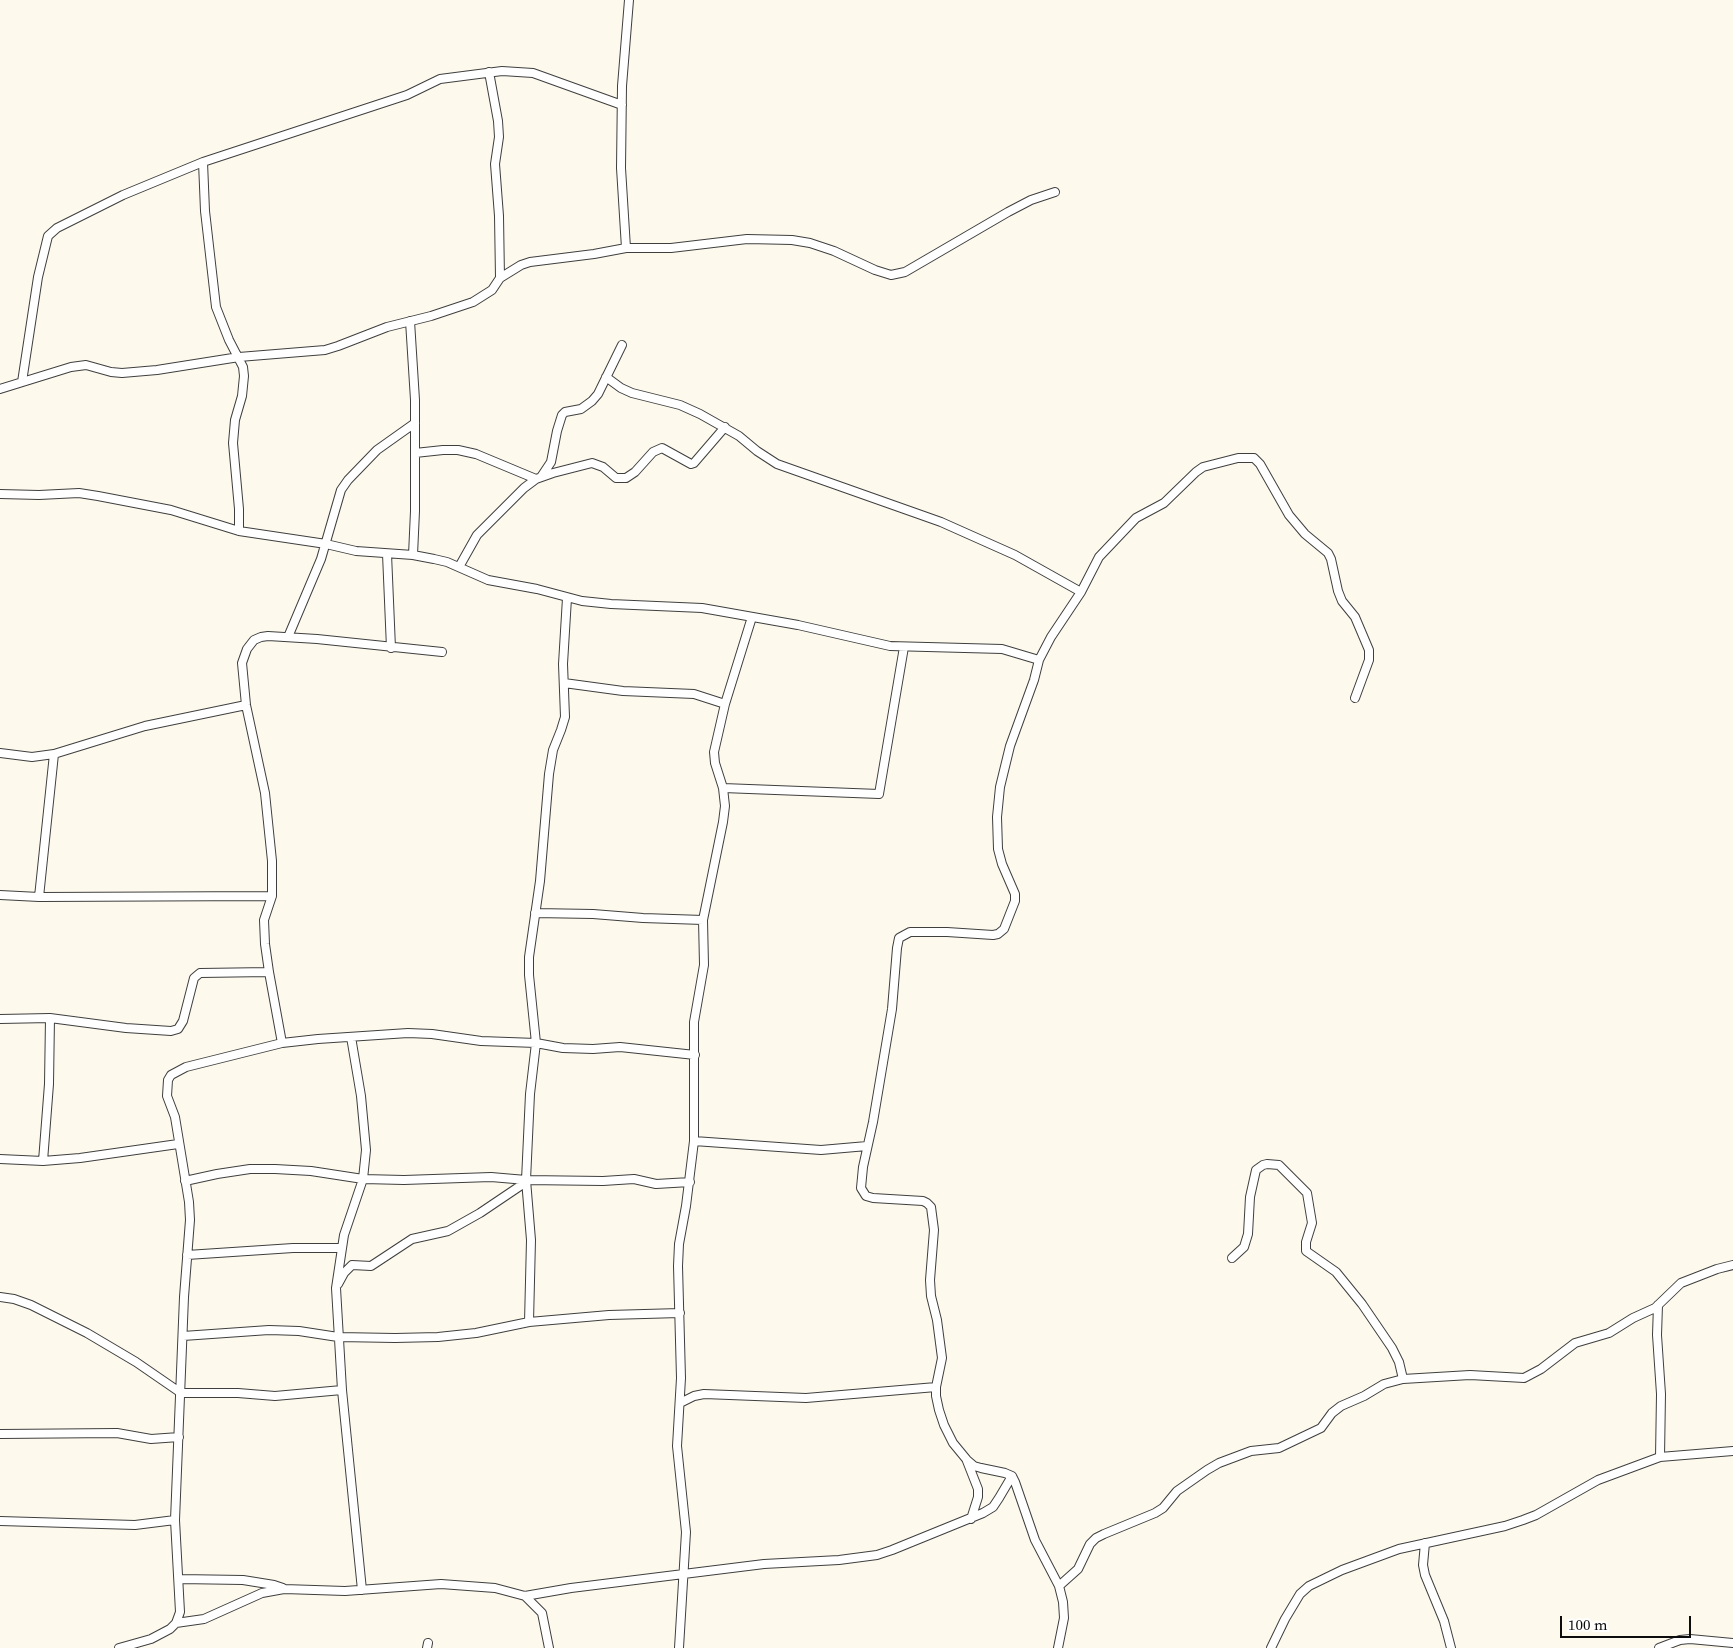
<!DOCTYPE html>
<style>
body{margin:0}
#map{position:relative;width:1733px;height:1648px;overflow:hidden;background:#fdfaed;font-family:"Source Serif 4",serif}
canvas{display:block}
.scale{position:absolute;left:1560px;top:1616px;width:131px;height:22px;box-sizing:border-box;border:2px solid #0c0c0c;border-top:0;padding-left:6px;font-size:15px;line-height:18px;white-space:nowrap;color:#0c0c0c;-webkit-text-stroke:4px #fff;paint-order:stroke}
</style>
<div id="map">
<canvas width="1733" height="1648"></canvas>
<div class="scale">100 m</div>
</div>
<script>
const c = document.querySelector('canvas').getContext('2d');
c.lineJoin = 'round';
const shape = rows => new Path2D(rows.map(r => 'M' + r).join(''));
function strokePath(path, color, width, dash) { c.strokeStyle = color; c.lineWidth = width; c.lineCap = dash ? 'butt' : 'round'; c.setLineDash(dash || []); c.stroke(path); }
const minor = shape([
 [489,72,498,121,499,137,495,164,499,216,500,278],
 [203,162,205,211,216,307,229,340,243,367,244,376,242,396,235,420,233,443,239,509,239,531],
 [626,248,621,168,622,86,629,0],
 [410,321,415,400,415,511,413,555],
 [606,377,621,388,632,393,680,405,700,414,739,436,757,451,777,464,941,522,1015,555,1081,592],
 [22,382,38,277,48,236,57,228,123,195,203,162,407,95,440,79,502,71,533,73,622,105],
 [0,389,71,367,86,365,111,372,122,373,157,370,239,357,325,350,338,346,387,327,431,316,473,302,492,290,500,278,521,265,530,262,594,254,626,248,671,248,747,239,792,240,810,243,834,251,875,270,891,275,905,272,1008,212,1031,200,1055,192],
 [415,453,443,450,458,450,476,454,536,479],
 [541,477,551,462,557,431,562,415,565,412,581,409,592,401,598,394,622,345],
 [0,494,39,495,79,493,98,496,171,510,239,531,326,544,356,551,413,555,434,559,447,562,488,580,537,589,582,601,611,604,702,608,798,625,890,646,1002,649,1039,660],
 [387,554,391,648],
 [459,567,477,535,524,488,536,479,553,473,592,463,603,467,616,478,626,478,635,472,653,452,662,448,691,464,694,463,725,427],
 [288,637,321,559,341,490,348,480,377,450,415,423],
 [564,683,623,691,694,694,725,704],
 [0,753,32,757,54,754,145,726,246,705],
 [723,788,879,794,904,647],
 [0,895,39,897,272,896],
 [39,897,54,754],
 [535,913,593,914,643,918,703,920],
 [0,1019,50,1018,126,1028,171,1031,178,1029,183,1021,194,978,200,973,269,972],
 [351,1037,361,1096,366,1150,363,1179,344,1235,336,1288,342,1390,362,1590],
 [282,1043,269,972,265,944,264,920,272,896,272,861,265,793,246,705,242,663,247,649,254,640,261,637,268,636,317,639,442,652],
 [694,1141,821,1150,867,1146],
 [0,1159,43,1161,80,1158,178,1144],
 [43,1161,49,1084,50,1018],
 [185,1181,217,1174,250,1169,275,1169,311,1171,363,1179,404,1180,491,1177,526,1180,603,1181,634,1179,656,1184,690,1182],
 [187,1255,293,1248,341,1248],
 [1232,1258,1244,1247,1248,1234,1250,1197,1256,1170,1263,1165,1267,1164,1279,1165,1307,1193,1312,1223,1306,1242,1306,1251,1336,1272,1362,1304,1392,1348,1399,1362,1403,1379],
 [338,1284,344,1273,352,1265,371,1266,412,1239,448,1231,480,1213,526,1182],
 [0,1297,14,1299,31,1305,87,1333,136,1362,181,1393,238,1393,275,1396,342,1390],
 [1658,1305,1657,1335,1661,1394,1660,1457],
 [529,1322,531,1240,526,1180,530,1094,536,1043,529,975,529,957,540,881,549,774,553,750,561,730,565,717,563,664,567,598],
 [183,1336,269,1330,299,1331,338,1337,395,1338,438,1337,476,1333,529,1322,609,1315,680,1313],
 [680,1403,694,1396,704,1394,806,1398,936,1387],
 [0,1434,117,1433,151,1439,179,1437],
 [967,1461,978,1489,978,1497,971,1519],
 [0,1521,135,1525,175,1520],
 [1425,1543,1423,1565,1425,1575,1444,1621,1451,1648],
 [179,1579,243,1580,274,1585,283,1588],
 [1059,1586,1078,1569,1090,1544,1096,1538,1104,1534,1155,1513,1163,1508,1177,1491,1207,1470,1219,1463,1251,1451,1279,1448,1321,1428,1332,1413,1341,1406,1364,1396,1384,1384,1403,1379,1470,1375,1524,1378,1541,1369,1575,1343,1609,1333,1633,1318,1655,1308,1681,1283,1717,1269,1733,1265],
 [525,1596,542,1613,549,1648],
 [176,1623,204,1619,262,1593,284,1589,345,1591,441,1584,495,1588,525,1596,571,1588,764,1564,839,1560,877,1555,892,1550,983,1513,993,1507,999,1498,1012,1476],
 [119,1648,151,1639,170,1629,176,1623,180,1612,175,1520,184,1297,190,1220,189,1202,175,1117,167,1096,168,1080,171,1075,186,1067,282,1043,318,1039,408,1033,432,1034,481,1041,536,1043,563,1048,593,1049,620,1047,695,1055],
 [427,1648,428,1643],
 [679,1648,686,1532,677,1446,681,1378,678,1266,679,1244,686,1206,694,1141,694,1022,704,965,703,920,723,822,725,806,723,788,715,763,714,752,725,704,752,617],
 [1058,1648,1064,1618,1063,1602,1059,1586,1035,1540,1015,1482,1012,1476,1005,1473,981,1468,974,1466,967,1460,953,1443,944,1425,939,1410,936,1396,936,1387,942,1358,937,1320,931,1296,930,1280,934,1230,931,1207,927,1203,923,1201,873,1198,866,1196,861,1188,863,1167,873,1122,892,1009,897,948,899,938,910,932,947,932,993,935,998,934,1004,929,1015,901,1015,894,1002,864,998,849,997,817,1000,787,1010,746,1034,680,1039,660,1051,637,1081,592,1099,557,1136,518,1164,503,1196,472,1203,467,1238,458,1254,458,1260,464,1289,515,1305,534,1328,553,1331,559,1338,591,1342,601,1355,617,1369,650,1369,660,1355,698],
 [1271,1648,1285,1619,1300,1594,1309,1586,1342,1570,1399,1549,1505,1526,1523,1520,1536,1515,1598,1480,1660,1457,1733,1451],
 [1659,1648,1680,1640,1690,1639,1733,1643]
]);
strokePath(minor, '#3f3f3f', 10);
strokePath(minor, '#fff', 8);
</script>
